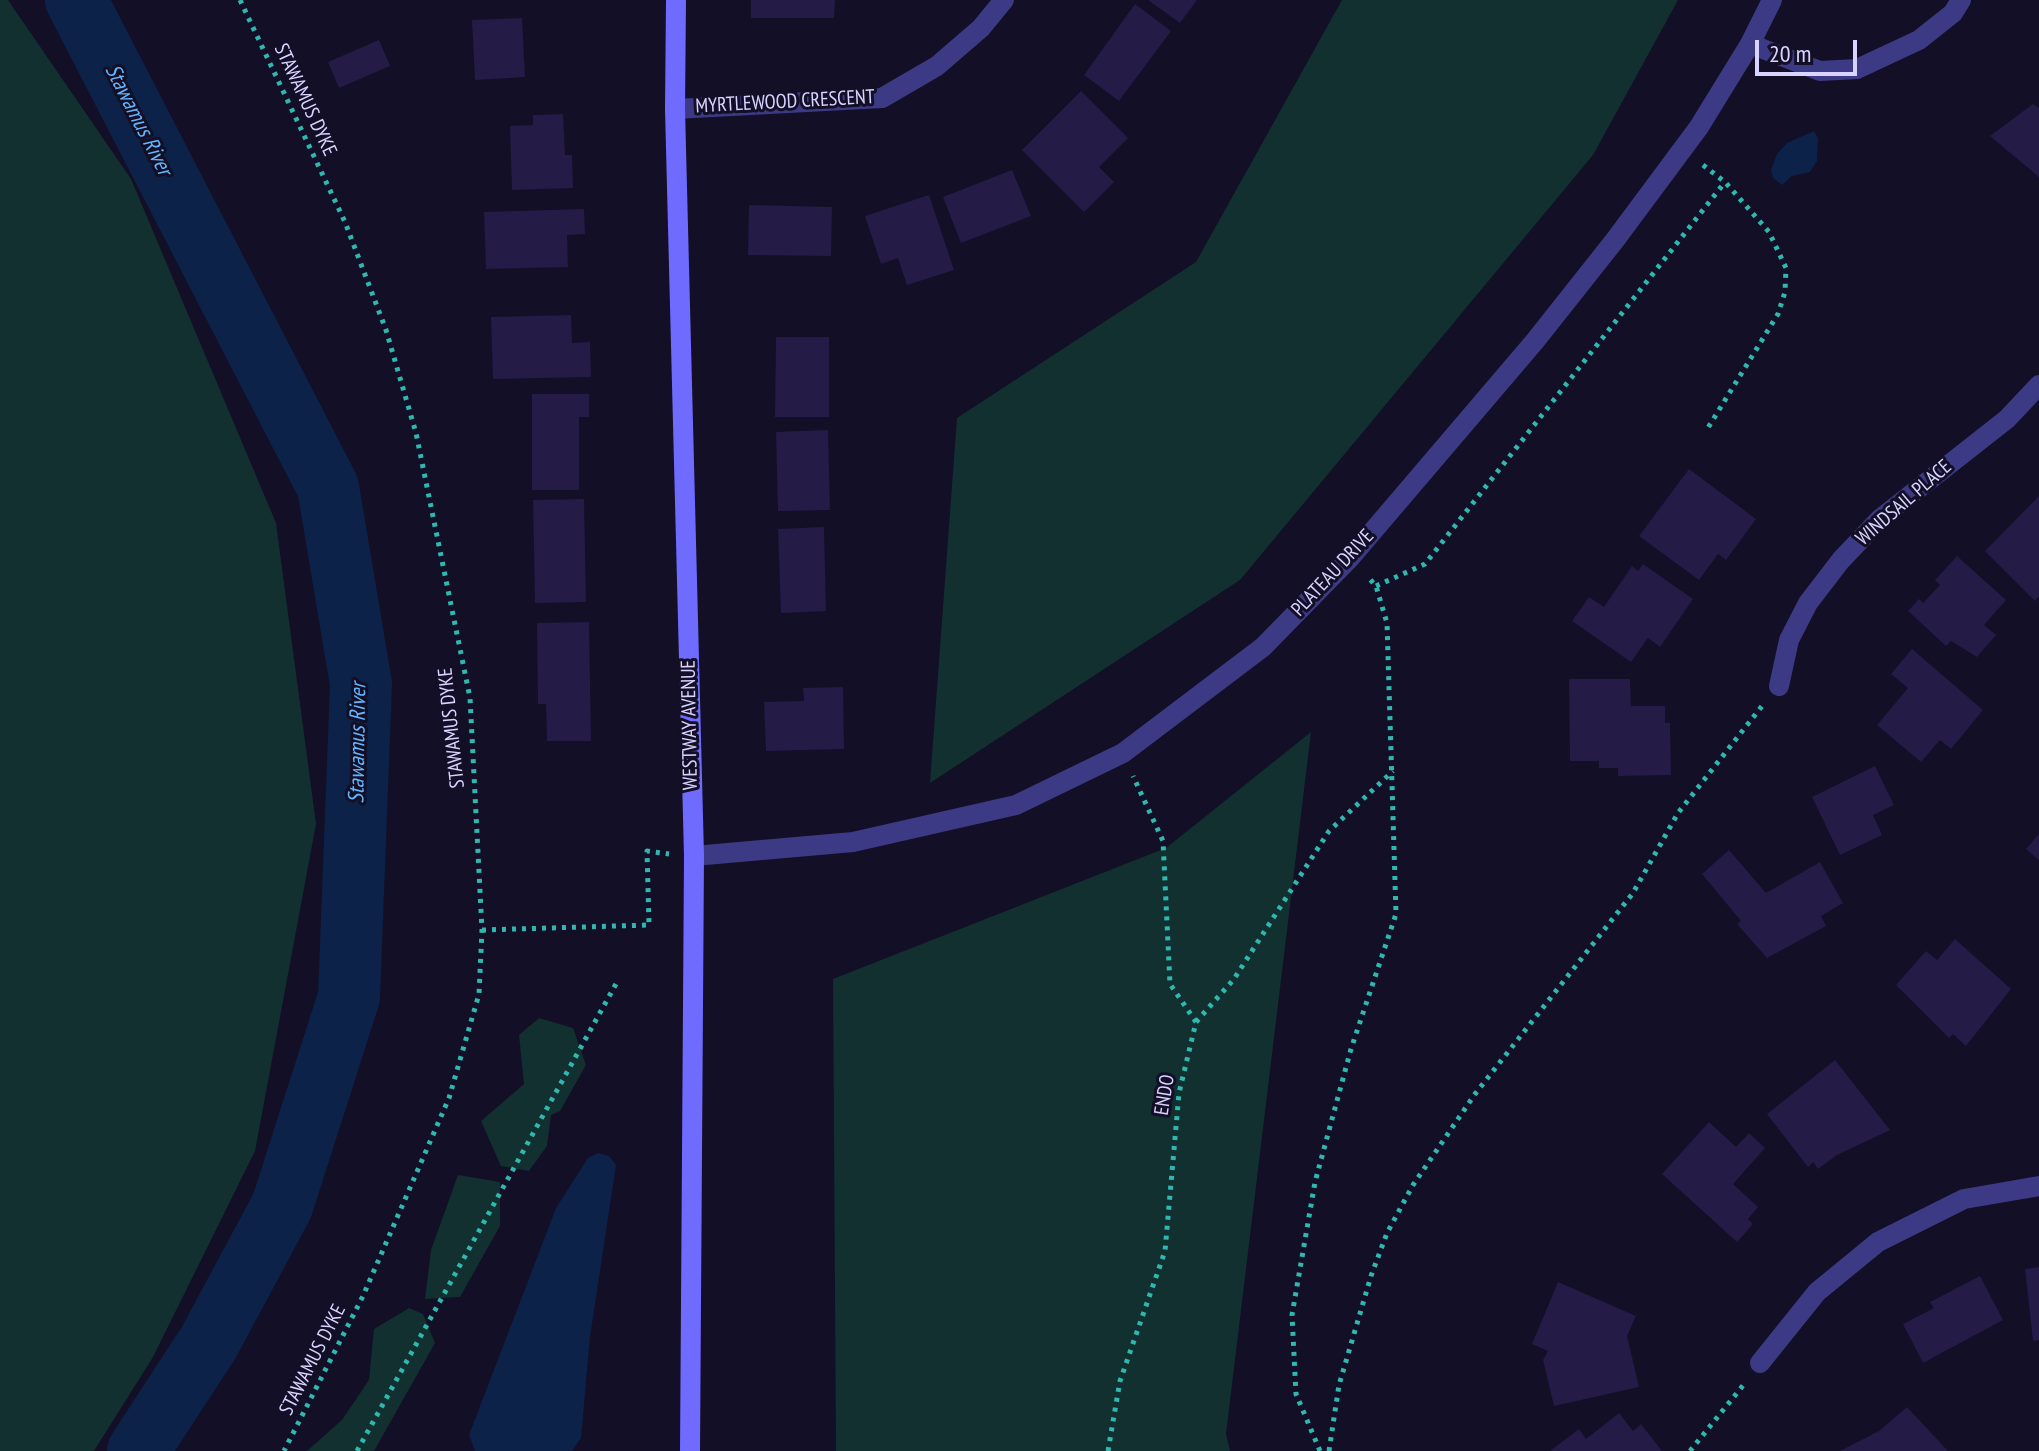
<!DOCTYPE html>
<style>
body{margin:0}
#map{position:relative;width:2039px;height:1451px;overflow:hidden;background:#130f26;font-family:"PT Sans Narrow",sans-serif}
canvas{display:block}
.scale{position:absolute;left:1755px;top:40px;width:102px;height:36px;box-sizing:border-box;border:4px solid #d9d4ff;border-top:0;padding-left:10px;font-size:24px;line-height:28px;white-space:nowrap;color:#d9d4ff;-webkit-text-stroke:6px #130f26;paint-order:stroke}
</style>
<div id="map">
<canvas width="2039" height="1451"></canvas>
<div class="scale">20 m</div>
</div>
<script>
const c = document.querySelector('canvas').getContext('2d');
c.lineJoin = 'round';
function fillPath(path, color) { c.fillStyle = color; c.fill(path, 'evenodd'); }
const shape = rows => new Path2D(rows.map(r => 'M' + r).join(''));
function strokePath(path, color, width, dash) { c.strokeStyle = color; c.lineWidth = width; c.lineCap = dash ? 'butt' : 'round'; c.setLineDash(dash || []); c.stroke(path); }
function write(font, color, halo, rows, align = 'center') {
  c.font = font + ' "PT Sans Narrow",sans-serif'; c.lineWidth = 6; c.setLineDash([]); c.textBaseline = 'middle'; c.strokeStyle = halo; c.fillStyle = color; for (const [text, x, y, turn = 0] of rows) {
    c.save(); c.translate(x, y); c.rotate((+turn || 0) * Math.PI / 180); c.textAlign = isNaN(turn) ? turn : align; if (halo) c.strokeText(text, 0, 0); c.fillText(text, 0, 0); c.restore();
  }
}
fillPath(shape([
 [0,0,8,0,131,179,276,523,316,824,255,1151,153,1357,94,1451,0,1451],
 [1342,0,1678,0,1593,155,1240,580,930,783,957,418,1196,262],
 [1311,732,1226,1434,1230,1451,836,1451,833,979,1166,848],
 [539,1018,573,1028,586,1065,560,1111,551,1115,547,1146,529,1171,501,1166,481,1121,524,1084,519,1035],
 [458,1175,500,1182,500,1226,460,1297,425,1299,431,1250],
 [409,1308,423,1314,435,1343,374,1451,307,1451,342,1420,369,1380,374,1329]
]), '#12302f');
fillPath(shape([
 [1814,131,1818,138,1817,161,1810,172,1792,176,1782,185,1773,178,1771,170,1777,154,1787,143],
 [598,1153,609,1156,616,1165,590,1337,581,1438,572,1451,475,1451,469,1435,556,1208,588,1158]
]), '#0c2248');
strokePath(shape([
 [76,0,328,487,361,684,349,997,282,1206,209,1342,138,1451]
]), '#0c2248', 62);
fillPath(shape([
 [751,0,835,0,834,18,751,18],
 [1148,0,1197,0,1180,23],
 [1135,4,1171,31,1119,101,1084,75],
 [522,18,525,77,475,80,472,20],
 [379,40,390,66,339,88,328,62],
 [1081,91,1128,138,1099,167,1114,182,1084,212,1022,150],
 [2033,104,2039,108,2039,177,1990,136],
 [563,114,565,155,572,155,573,188,512,190,510,126,533,125,533,115],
 [1012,170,1031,216,961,243,943,197],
 [929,195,954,270,907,285,898,258,881,264,865,216],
 [749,205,832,207,831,256,748,255],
 [584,209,585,234,567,235,568,267,486,269,484,212],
 [571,315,572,343,590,342,591,377,493,379,491,317],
 [776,337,829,337,829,417,775,417],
 [532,394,589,394,589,417,579,417,579,490,532,490],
 [828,430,830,510,778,511,776,432],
 [1689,469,1756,519,1726,560,1718,554,1699,580,1639,536],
 [2039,496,2039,596,2035,601,1985,551],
 [584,499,586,602,535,603,533,500],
 [824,527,826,611,781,613,778,529],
 [1957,556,2006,600,1984,625,1996,635,1977,657,1951,641,1946,646,1908,611,1919,599,1923,603,1940,585,1935,580],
 [1643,564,1693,599,1660,647,1648,638,1631,662,1572,621,1589,597,1604,607,1632,566,1638,571],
 [589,622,591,741,547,741,546,704,538,704,537,623],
 [1912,649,1983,710,1951,749,1940,740,1921,762,1877,725,1908,688,1891,674],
 [1569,679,1630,679,1631,706,1665,706,1665,723,1670,723,1671,775,1618,776,1618,768,1599,768,1599,761,1570,761],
 [843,687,844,749,766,751,764,702,804,701,803,688],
 [1875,766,1894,805,1873,815,1882,835,1840,855,1812,797],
 [2039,834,2039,860,2026,849],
 [1729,850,1766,893,1820,862,1843,903,1821,916,1826,926,1767,958,1737,924,1741,921,1702,874],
 [1955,939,2011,989,1966,1046,1953,1034,1949,1038,1896,985,1926,951,1937,960],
 [1835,1060,1890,1130,1837,1155,1818,1169,1813,1162,1808,1167,1767,1114],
 [1709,1122,1736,1147,1749,1133,1765,1148,1733,1184,1758,1207,1748,1219,1753,1224,1737,1242,1662,1174],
 [2039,1267,2039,1340,2033,1341,2025,1269],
 [1980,1276,2003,1320,1923,1363,1903,1324,1934,1308,1930,1302],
 [1558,1282,1636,1316,1627,1336,1639,1387,1554,1406,1543,1360,1548,1351,1532,1344],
 [1907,1407,1948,1451,1840,1451,1879,1431],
 [1619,1413,1633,1431,1641,1424,1662,1451,1550,1451,1579,1429,1586,1439]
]), '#241b47');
strokePath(shape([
 [240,0,345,222,386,330,416,433,470,698,482,930,479,994,449,1098,363,1296,284,1451],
 [1703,165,1725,182,1769,232,1786,268,1785,292,1778,314,1706,431],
 [1376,586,1425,564,1725,182],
 [482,930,649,925,647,851,669,854],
 [1196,1022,1234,979,1329,831,1393,771],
 [357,1451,617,982],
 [1108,1451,1120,1381,1165,1251,1179,1093,1196,1022,1170,984,1163,841,1133,776],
 [1320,1451,1296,1394,1292,1315,1315,1182,1351,1049,1396,914,1387,623,1376,586,1367,576],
 [1329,1451,1339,1385,1371,1276,1387,1233,1413,1185,1475,1094,1633,893,1678,813,1762,706],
 [1690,1451,1745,1383]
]), '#2fb8b0', 5, [4, 6]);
strokePath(shape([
 [1750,44,1820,71,1857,69,1919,40,1953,13,1961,0],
 [675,109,882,98,937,66,981,28,1004,0],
 [1779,686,1789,640,1808,603,1841,560,1881,518,2007,419,2039,385],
 [694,856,853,842,1016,805,1123,753,1263,647,1350,558,1535,341,1615,240,1699,127,1750,44,1772,0],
 [1760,1363,1817,1292,1878,1242,1964,1199,2039,1186]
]), '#3d3a85', 20);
strokePath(shape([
 [676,0,675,109,694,856,690,1451]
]), '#6f6bff', 20);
write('20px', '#d9d4ff', '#130f26', [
 ["STAWAMUS DYKE",305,100,65],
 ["MYRTLEWOOD CRESCENT",785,102,-3],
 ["WINDSAIL PLACE",1904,503,-41],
 ["PLATEAU DRIVE",1333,573,-47],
 ["WESTWAY AVENUE",690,725,-91],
 ["STAWAMUS DYKE",452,728,-96],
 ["ENDO",1165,1095,-81],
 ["STAWAMUS DYKE",313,1360,-63]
]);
write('italic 22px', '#62b6ff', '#130f26', [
 ["Stawamus River",138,120,63],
 ["Stawamus River",358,743,-89]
]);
</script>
